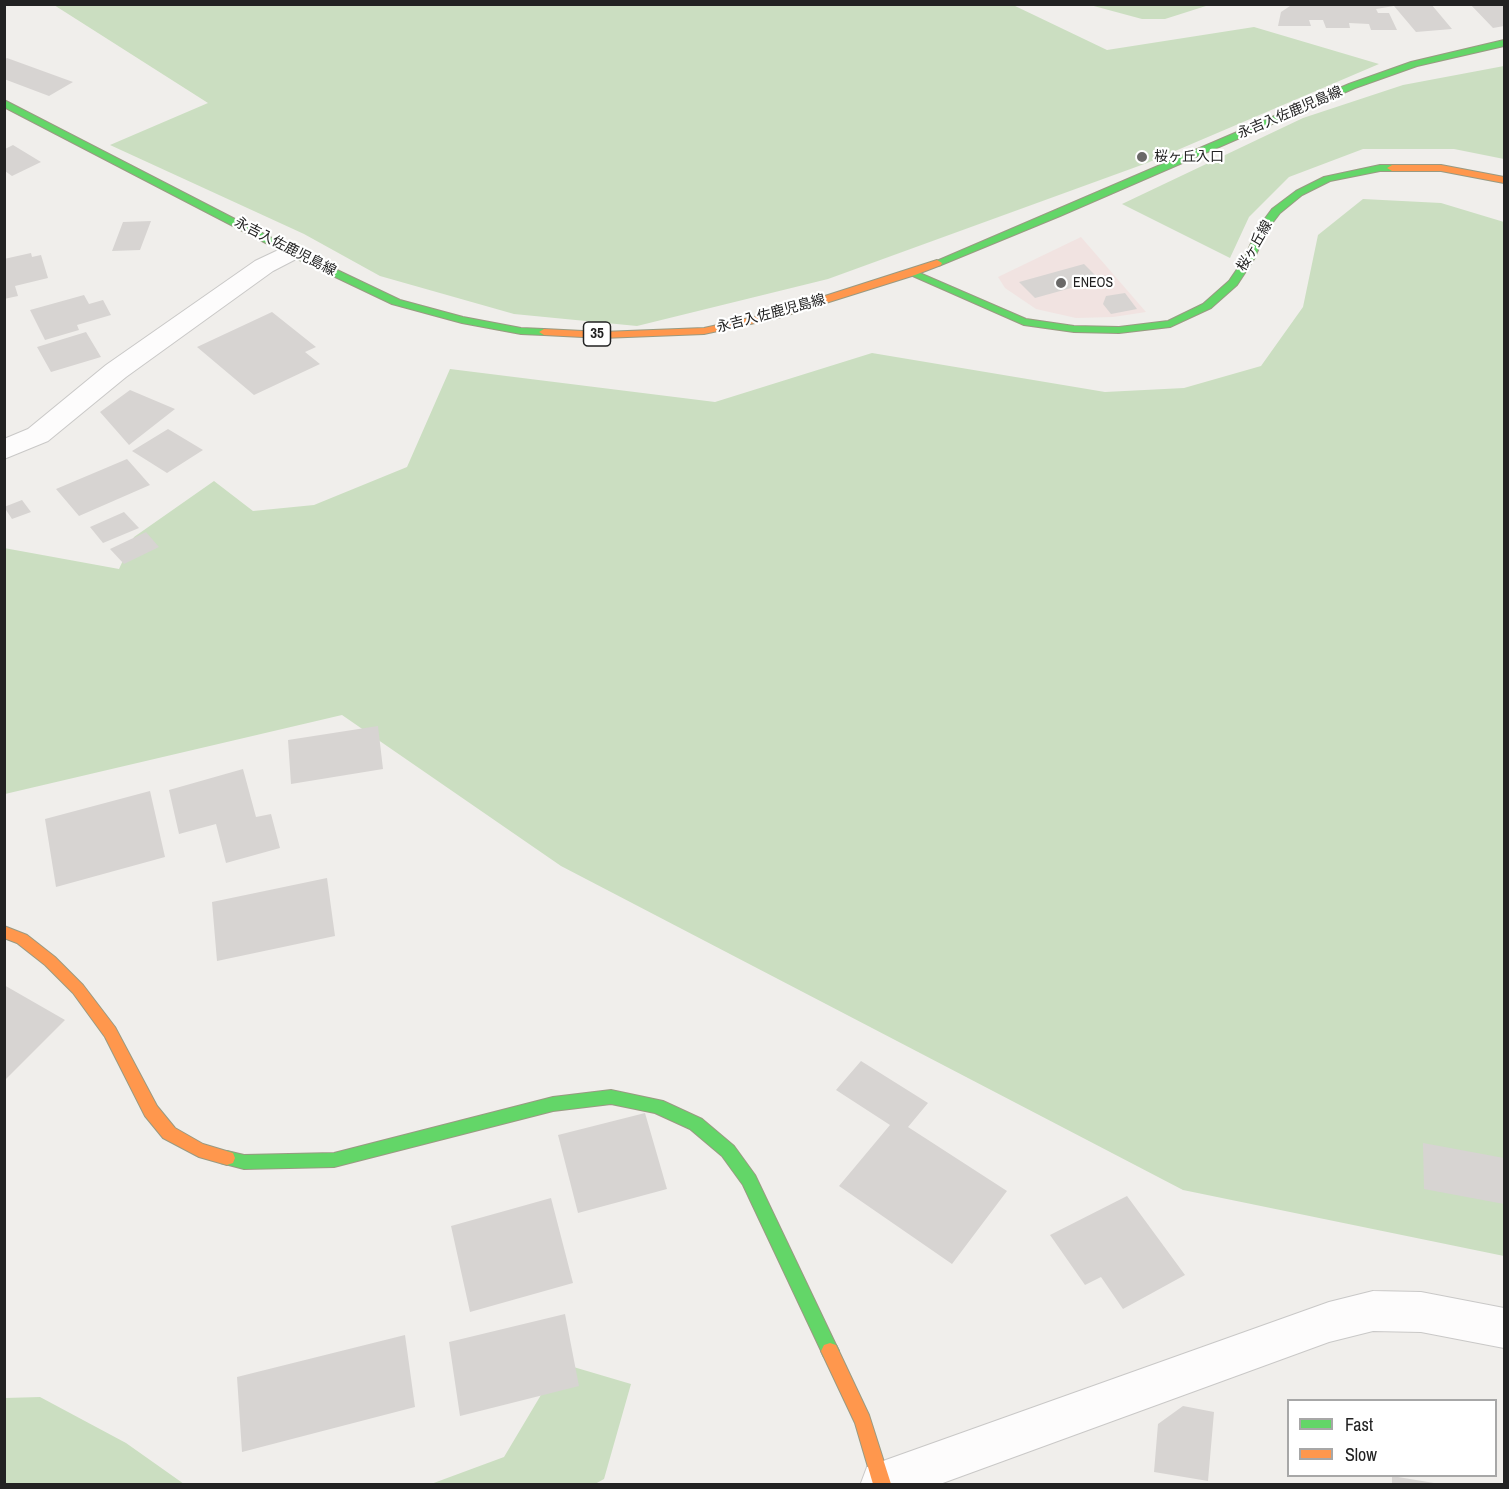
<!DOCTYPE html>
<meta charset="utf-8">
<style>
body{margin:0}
#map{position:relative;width:1509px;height:1489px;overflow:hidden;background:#f0eeeb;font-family:"Archivo Narrow",sans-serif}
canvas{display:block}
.frame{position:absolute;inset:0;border:6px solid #222;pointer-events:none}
.legend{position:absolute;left:1287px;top:1399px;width:210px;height:78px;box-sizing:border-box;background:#fff;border:2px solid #a7a7a7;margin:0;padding:8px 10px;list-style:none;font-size:18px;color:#222}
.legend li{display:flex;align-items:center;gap:12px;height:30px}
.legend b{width:30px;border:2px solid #a7a7a7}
</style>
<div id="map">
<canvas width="1509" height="1489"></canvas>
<div class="frame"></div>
<ul class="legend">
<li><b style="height:8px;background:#63d668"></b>Fast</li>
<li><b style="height:8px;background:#ff974d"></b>Slow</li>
</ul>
</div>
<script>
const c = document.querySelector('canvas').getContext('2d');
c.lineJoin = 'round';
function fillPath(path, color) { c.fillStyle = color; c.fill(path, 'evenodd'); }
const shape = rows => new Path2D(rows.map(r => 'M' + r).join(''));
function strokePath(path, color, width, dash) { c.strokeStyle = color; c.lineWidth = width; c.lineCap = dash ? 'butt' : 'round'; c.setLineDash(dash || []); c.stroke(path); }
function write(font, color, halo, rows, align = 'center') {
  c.font = font + ' "Archivo Narrow","Noto Sans JP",sans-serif'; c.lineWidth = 4.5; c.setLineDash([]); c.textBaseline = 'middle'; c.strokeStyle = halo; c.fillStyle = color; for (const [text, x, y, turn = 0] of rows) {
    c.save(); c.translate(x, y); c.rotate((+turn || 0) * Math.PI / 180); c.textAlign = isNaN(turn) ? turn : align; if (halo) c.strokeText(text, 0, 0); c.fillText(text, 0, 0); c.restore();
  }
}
fillPath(shape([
 [1081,237,1146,312,1113,317,1076,318,1036,309,1005,288,998,277]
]), '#f1e3e1');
fillPath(shape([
 [54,5,1013,5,1107,50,1254,27,1379,64,1147,163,828,279,637,326,514,314,380,276,304,234,110,145,208,103],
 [1090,5,1209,5,1165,19,1142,19],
 [1504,66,1504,159,1454,149,1363,149,1289,177,1249,217,1230,258,1122,204,1303,118,1403,85],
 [1363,199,1441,203,1504,222,1504,1256,1183,1190,561,866,342,715,5,794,4,548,119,569,134,537,214,481,253,511,314,505,407,467,450,369,715,402,872,353,1105,392,1184,388,1261,366,1303,307,1318,235],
 [560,1363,631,1384,604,1479,595,1484,431,1484,504,1457],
 [40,1397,126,1443,184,1484,5,1484,5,1398]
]), '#cbdec1');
fillPath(shape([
 [1293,4,1431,4,1452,29,1416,32,1394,6,1376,9,1378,13,1389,13,1397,30,1371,30,1369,24,1349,23,1350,28,1326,28,1323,20,1309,20,1311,26,1278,26,1281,12],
 [1470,4,1504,4,1504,26,1493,28],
 [7,58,73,82,49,96,4,79,4,60],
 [13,145,41,162,12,176,5,171,5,149],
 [151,221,140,250,112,251,123,222],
 [31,253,32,257,41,255,48,278,15,286,18,296,4,299,4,259],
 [1084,264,1100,280,1035,298,1019,282],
 [1125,293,1137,309,1111,314,1103,304,1106,296],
 [84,295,89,304,103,300,111,315,77,325,79,330,45,340,30,310],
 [272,312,316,347,305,352,320,364,254,395,197,347],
 [86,332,101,357,51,372,37,347],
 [130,390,175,409,129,445,100,412],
 [168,429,203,450,167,473,132,451],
 [127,459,150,485,79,516,56,489],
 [22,500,31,512,12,519,4,507],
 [124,512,139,528,103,543,90,527],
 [146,532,159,547,124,564,110,549],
 [378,726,383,769,291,784,288,740],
 [243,769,256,817,271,814,280,848,226,863,216,824,179,834,169,790],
 [150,791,165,857,56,887,45,819],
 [327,878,335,936,217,961,212,902],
 [4,985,65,1020,4,1081],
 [861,1061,928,1103,908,1127,1007,1191,952,1264,839,1186,890,1125,836,1090],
 [645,1113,667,1189,578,1213,558,1135],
 [1423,1143,1504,1158,1504,1204,1424,1189],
 [1127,1196,1185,1275,1123,1309,1101,1277,1085,1285,1050,1235],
 [551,1198,573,1283,470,1312,451,1226],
 [565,1314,579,1386,460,1416,449,1342],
 [405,1335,415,1407,242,1452,237,1377],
 [1183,1406,1214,1412,1208,1481,1154,1472,1158,1424],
 [1392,1476,1434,1483,1434,1484,1392,1484]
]), '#d7d4d2');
const street = shape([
 [291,244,300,247,304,252,300,257,273,271,126,377,48,441,4,459,4,439,28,429,106,365,255,261,291,244],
 [1373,1291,1421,1292,1504,1308,1504,1348,1421,1332,1373,1331,1329,1342,940,1484,861,1483,867,1467,883,1461,1329,1302,1373,1291]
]);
const fast = shape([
 [1504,40,1504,46,1417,66,1355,88,1060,216,941,265,937,266,932,263,1349,84,1411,62,1504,40],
 [4,100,295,250,400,300,463,317,521,328,544,329,549,332,544,335,521,334,462,323,392,304,287,254,4,107,4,100],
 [1380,165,1392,165,1397,168,1392,171,1380,171,1330,181,1302,195,1280,213,1267,230,1254,259,1237,285,1211,308,1170,327,1119,333,1074,332,1024,325,906,273,911,270,915,271,1026,319,1074,326,1119,327,1168,321,1203,304,1229,281,1244,259,1258,228,1272,209,1296,191,1324,177,1380,165],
 [611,1090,663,1101,702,1119,734,1146,755,1175,836,1345,839,1351,836,1357,830,1359,824,1357,743,1185,722,1156,690,1129,655,1113,611,1104,553,1111,334,1167,244,1169,221,1163,219,1158,221,1153,227,1151,244,1155,334,1153,553,1097,611,1090]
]);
const slow = shape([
 [1441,165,1504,177,1504,183,1441,171,1392,171,1387,168,1392,165,1441,165],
 [937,260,942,263,941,265,915,275,778,318,704,334,602,338,544,335,539,332,544,329,602,332,704,328,772,313,937,260],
 [4,926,27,935,55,957,83,985,115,1027,157,1106,175,1128,203,1144,233,1153,235,1158,233,1163,227,1165,199,1157,163,1138,145,1116,105,1037,73,993,45,965,17,943,4,938,4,926],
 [830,1343,836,1345,869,1415,891,1484,873,1484,855,1423,821,1351,824,1345,830,1343]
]);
strokePath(street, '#c9c8c7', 2);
strokePath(fast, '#999a82', 2);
strokePath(slow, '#999a82', 2);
fillPath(street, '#fdfcfc');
fillPath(fast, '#63d668');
fillPath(slow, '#ff974d');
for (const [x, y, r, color] of [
 [1142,157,6,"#6a6968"],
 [1061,283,6,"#6a6968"]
]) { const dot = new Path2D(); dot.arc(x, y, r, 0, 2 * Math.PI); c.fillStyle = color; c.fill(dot); strokePath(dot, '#fff', 2); }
write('14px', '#222', '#fff', [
 ["永吉入佐鹿児島線",1290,113,-23],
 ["桜ヶ丘線",1255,246,-60],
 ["永吉入佐鹿児島線",285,247,27],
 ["永吉入佐鹿児島線",771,314,-15]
]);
write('14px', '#222', '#fff', [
 ["桜ヶ丘入口",1154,157],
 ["ENEOS",1073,283]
], 'left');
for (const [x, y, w] of [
 [597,334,27]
]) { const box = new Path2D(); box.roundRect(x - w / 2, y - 12, w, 24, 4.5); c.fillStyle = '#fff'; c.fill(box); strokePath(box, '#222', 1.5); }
write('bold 15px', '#222', null, [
 ["35",597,334]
]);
</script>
